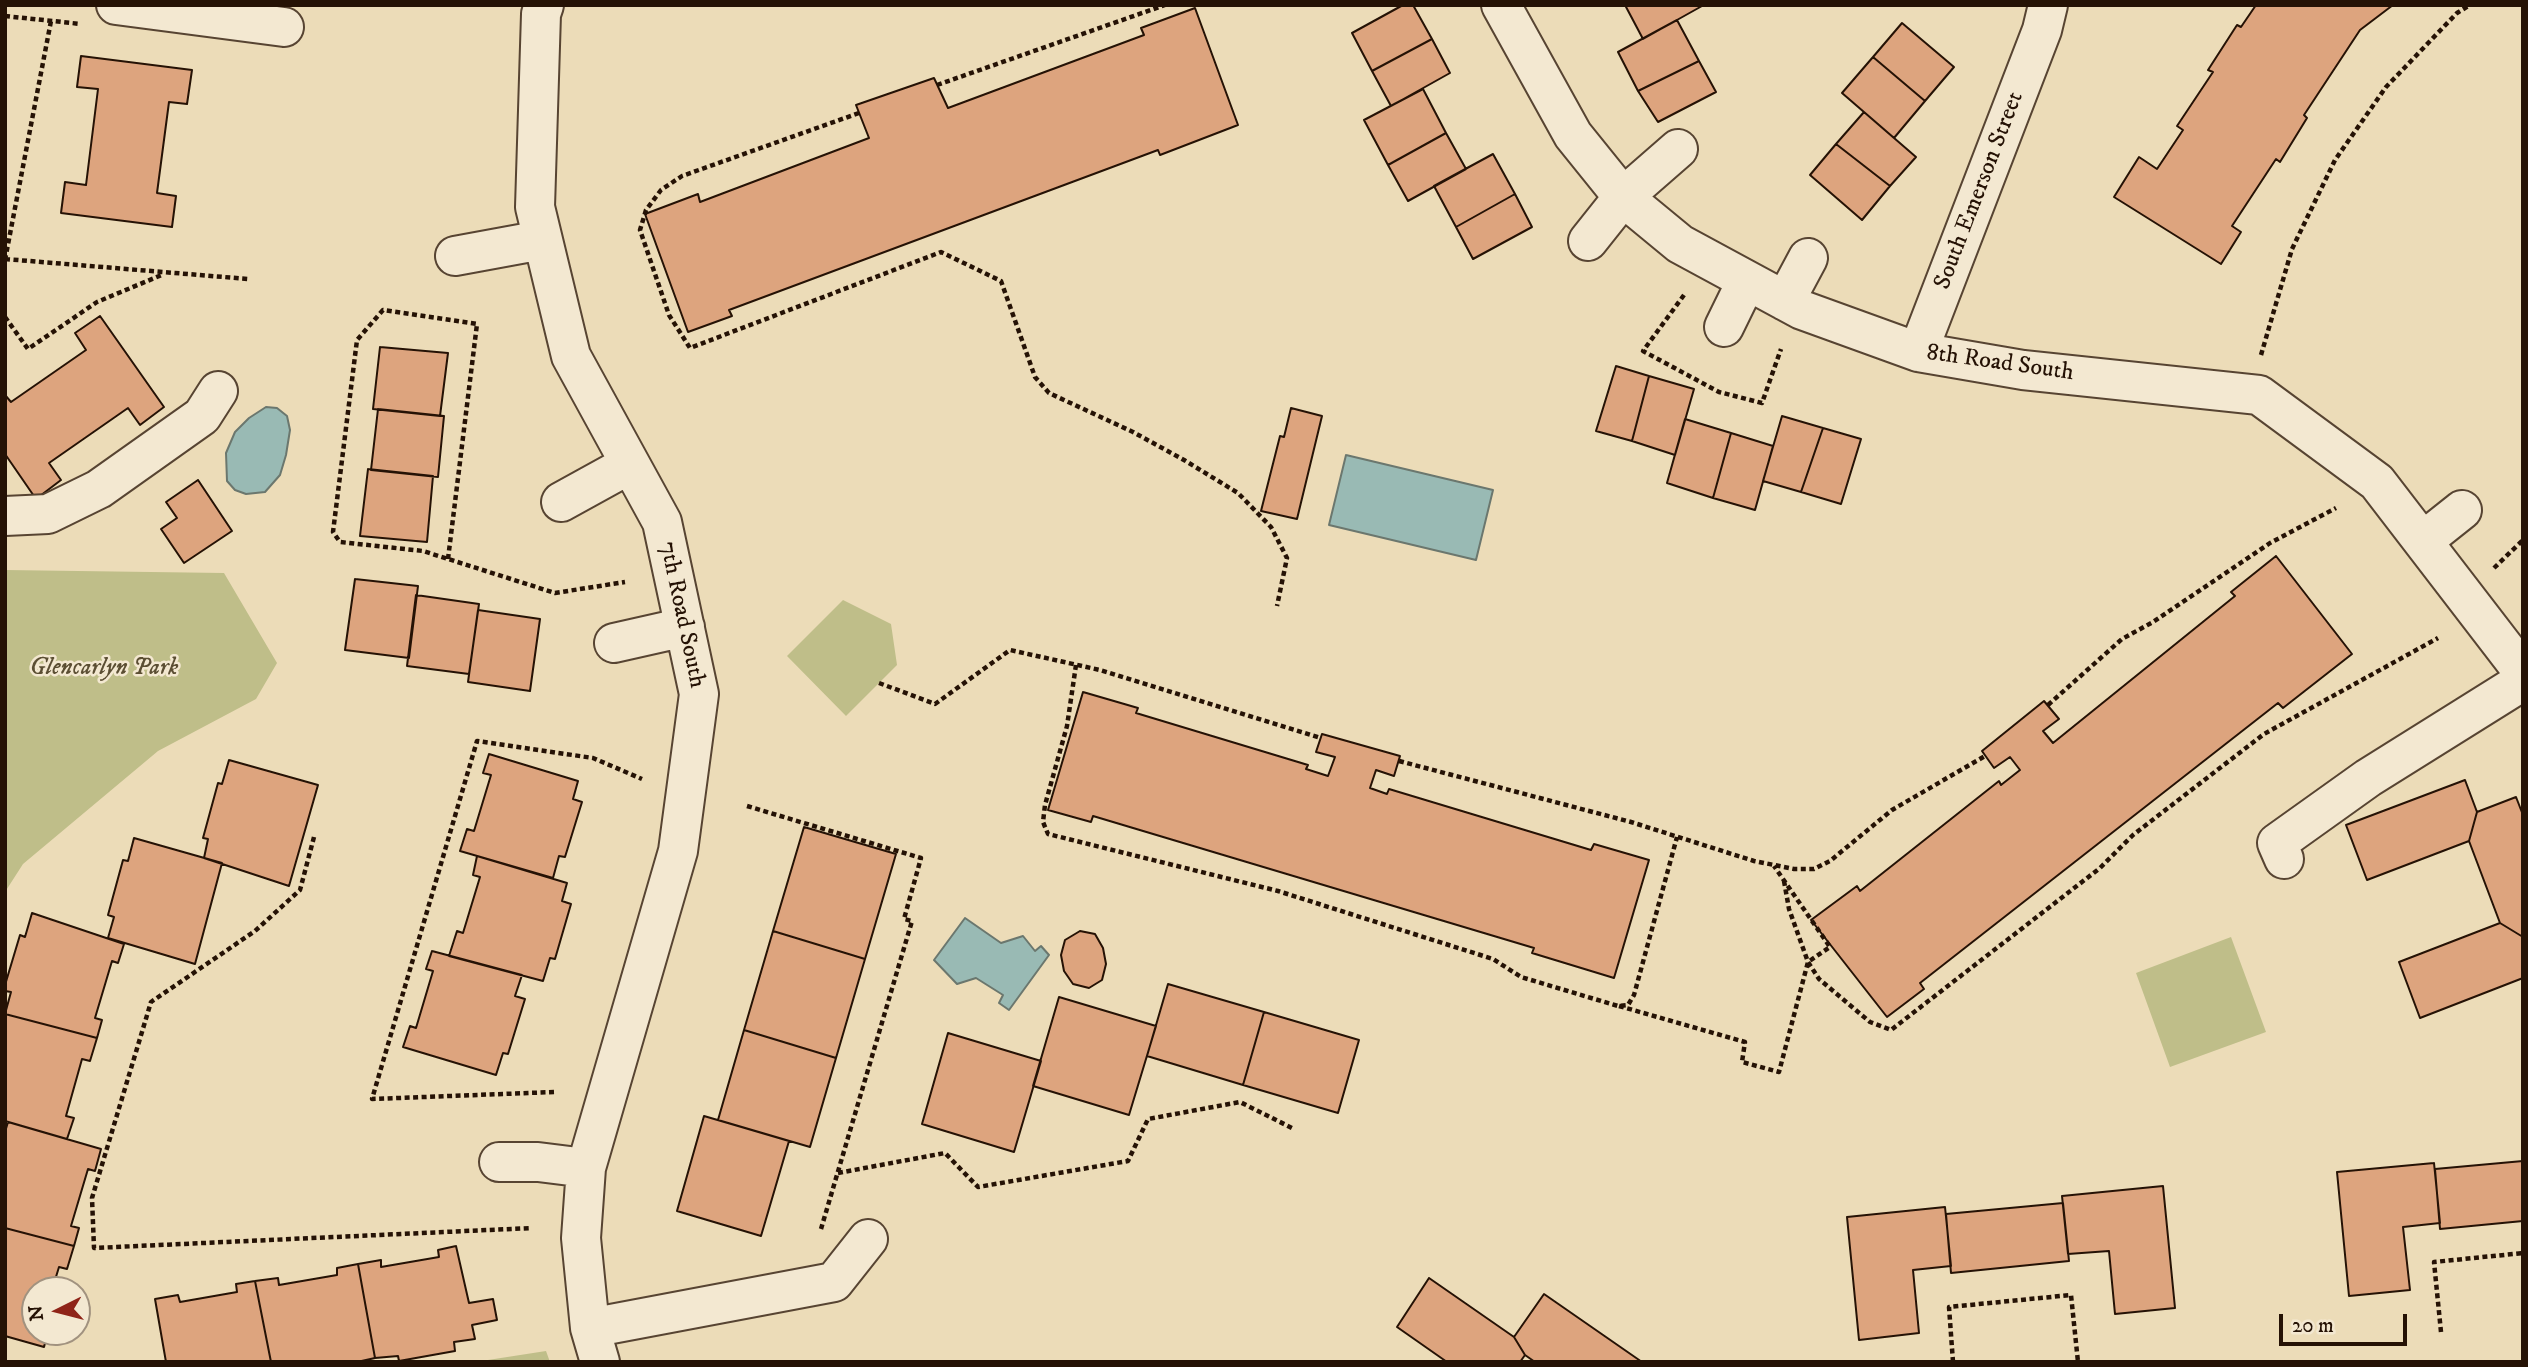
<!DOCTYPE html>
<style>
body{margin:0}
#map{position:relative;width:2528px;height:1367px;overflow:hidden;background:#ecdcb8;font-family:"IM FELL DW Pica",serif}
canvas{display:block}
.frame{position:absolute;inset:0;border:7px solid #251205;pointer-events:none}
.north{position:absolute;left:21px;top:1276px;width:70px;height:70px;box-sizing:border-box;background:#f3e8d1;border:2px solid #a1927f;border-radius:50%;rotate:264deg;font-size:19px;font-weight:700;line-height:28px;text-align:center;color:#251205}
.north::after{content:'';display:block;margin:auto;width:24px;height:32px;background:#8f2418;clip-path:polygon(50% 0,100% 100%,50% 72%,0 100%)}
.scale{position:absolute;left:2279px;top:1314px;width:128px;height:32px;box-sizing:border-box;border:4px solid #251205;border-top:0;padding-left:9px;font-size:21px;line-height:24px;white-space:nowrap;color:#251205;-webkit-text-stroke:5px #f3e8d1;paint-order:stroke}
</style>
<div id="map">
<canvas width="2528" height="1367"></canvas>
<div class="frame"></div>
<div class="north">N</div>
<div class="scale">20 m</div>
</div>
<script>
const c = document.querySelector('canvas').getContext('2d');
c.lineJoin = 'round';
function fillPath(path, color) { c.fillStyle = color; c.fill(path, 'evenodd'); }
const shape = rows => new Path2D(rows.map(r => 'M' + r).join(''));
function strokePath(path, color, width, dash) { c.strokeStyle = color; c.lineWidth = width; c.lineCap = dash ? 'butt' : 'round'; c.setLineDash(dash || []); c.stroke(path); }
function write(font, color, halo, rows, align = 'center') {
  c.font = font + ' "IM FELL DW Pica",serif'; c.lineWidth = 5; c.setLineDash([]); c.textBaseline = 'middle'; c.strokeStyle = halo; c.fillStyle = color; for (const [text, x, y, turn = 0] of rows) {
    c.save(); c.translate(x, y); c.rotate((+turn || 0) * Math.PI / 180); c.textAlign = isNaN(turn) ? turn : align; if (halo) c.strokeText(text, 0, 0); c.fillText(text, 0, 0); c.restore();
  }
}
fillPath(shape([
 [5,570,224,573,277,663,256,699,158,751,23,864,5,892],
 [843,600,891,624,897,665,846,716,787,656],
 [2231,937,2266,1032,2170,1067,2136,973],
 [546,1351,550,1362,475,1362]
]), '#bfbe89');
const water = shape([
 [266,407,277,408,287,416,290,430,286,455,280,475,265,492,246,494,235,490,227,481,226,453,235,432,249,418,266,407],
 [1346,455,1493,490,1476,560,1329,525,1346,455],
 [965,918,1001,943,1023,936,1035,951,1041,946,1049,955,1009,1010,999,1003,1003,995,976,978,957,984,934,960,965,918]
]);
fillPath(water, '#99bab4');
strokePath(water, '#6b776e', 2);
const building = shape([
 [1403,5,1413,5,1432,39,1372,71,1352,33,1403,5],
 [1625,5,1702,5,1702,6,1643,39,1625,5],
 [2256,5,2393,5,2360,30,2304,115,2307,118,2280,162,2276,159,2232,226,2241,232,2221,264,2114,197,2139,157,2157,169,2183,130,2177,126,2213,72,2208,70,2237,25,2241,27,2256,5],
 [1195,8,1238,125,1160,155,1158,150,729,310,732,316,688,332,645,214,698,194,700,202,869,138,856,105,934,78,948,108,1144,35,1141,28,1195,8],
 [1677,20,1699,61,1638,91,1618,52,1677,20],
 [1902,23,1954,67,1925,101,1873,57,1902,23],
 [1432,39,1450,73,1391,106,1372,71,1432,39],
 [81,56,192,70,187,104,169,102,157,193,176,196,172,227,61,213,65,182,86,185,98,89,77,87,81,56],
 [1873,57,1925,101,1894,138,1842,93,1873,57],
 [1699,61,1716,92,1658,122,1638,91,1699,61],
 [1423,89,1446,133,1388,165,1364,120,1423,89],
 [1864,112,1916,157,1890,186,1836,144,1864,112],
 [1446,133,1466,169,1408,201,1388,165,1446,133],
 [1836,144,1890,186,1862,220,1810,175,1836,144],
 [1493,154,1515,194,1456,227,1434,186,1493,154],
 [1515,194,1532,227,1473,259,1456,227,1515,194],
 [100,316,164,407,140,425,128,408,49,463,61,480,36,499,5,454,5,395,11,402,86,350,75,333,100,316],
 [380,347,448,353,440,416,373,409,380,347],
 [1616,366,1649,376,1632,441,1596,431,1616,366],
 [1649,376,1694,389,1675,455,1632,441,1649,376],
 [1291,408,1322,416,1297,519,1261,511,1280,436,1284,437,1291,408],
 [378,409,444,416,438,477,371,470,378,409],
 [1782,416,1823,428,1801,492,1763,481,1782,416],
 [1685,419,1731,433,1713,498,1667,483,1685,419],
 [1823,428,1861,439,1841,504,1801,492,1823,428],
 [1731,433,1773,446,1755,510,1713,498,1731,433],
 [368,469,433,476,427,542,360,536,368,469],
 [198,480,232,531,184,563,161,529,177,518,166,502,198,480],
 [2276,556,2352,654,2283,708,2278,703,1920,983,1924,989,1887,1017,1811,920,1857,886,1860,891,1999,781,2001,785,2020,770,2010,757,1994,768,1982,751,2044,701,2059,719,2043,731,2053,743,2235,596,2231,592,2276,556],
 [355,579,418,586,409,658,345,650,355,579],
 [416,595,479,604,469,674,407,666,416,595],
 [478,610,540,619,530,691,468,682,478,610],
 [1083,692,1138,708,1136,713,1308,765,1306,769,1328,776,1335,757,1316,752,1322,734,1400,756,1394,776,1376,770,1370,788,1387,794,1389,789,1591,850,1594,844,1649,860,1614,978,1532,953,1534,948,1093,816,1091,822,1048,810,1083,692],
 [489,754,578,781,573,799,582,802,565,857,559,856,553,878,460,851,467,829,474,831,491,775,483,773,489,754],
 [229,760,318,785,289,886,204,858,208,839,203,838,218,783,222,784,229,760],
 [2465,780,2477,812,2469,841,2367,880,2346,825,2465,780],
 [2516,797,2523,815,2523,937,2500,923,2469,841,2477,812,2516,797],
 [804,827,896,854,865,959,773,931,804,827],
 [134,838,222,863,195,964,108,938,114,917,108,915,123,860,128,861,134,838],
 [477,856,567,883,562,901,571,904,555,959,550,958,543,981,449,956,457,931,463,933,480,877,473,875,477,856],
 [32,913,124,944,118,963,112,961,95,1018,102,1020,97,1038,5,1014,11,992,5,991,5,985,20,935,25,937,32,913],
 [2500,923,2523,937,2523,978,2420,1018,2399,962,2500,923],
 [773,931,865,959,836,1058,744,1030,773,931],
 [1080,931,1095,934,1103,948,1106,964,1102,980,1089,988,1073,984,1064,971,1061,955,1065,940,1080,931],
 [432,951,522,975,515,996,525,999,508,1054,503,1053,496,1075,403,1047,410,1026,416,1028,433,971,426,969,432,951],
 [1168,984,1264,1012,1243,1085,1147,1056,1168,984],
 [1059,997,1156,1026,1129,1115,1033,1086,1059,997],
 [1264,1012,1359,1040,1338,1113,1243,1085,1264,1012],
 [5,1014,97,1038,90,1061,82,1059,66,1116,74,1118,67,1139,5,1121,5,1014],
 [744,1030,836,1058,810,1147,718,1120,744,1030],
 [948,1033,1041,1061,1014,1152,922,1124,948,1033],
 [704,1116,789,1141,761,1236,677,1211,704,1116],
 [8,1122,101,1149,95,1171,88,1169,71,1226,79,1228,74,1246,5,1228,5,1132,8,1122],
 [2523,1161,2523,1221,2440,1229,2435,1169,2523,1161],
 [2434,1163,2440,1223,2403,1227,2410,1290,2349,1296,2337,1172,2434,1163],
 [2163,1186,2175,1308,2115,1314,2109,1251,2068,1254,2062,1196,2163,1186],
 [2063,1203,2069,1261,1951,1273,1946,1214,2063,1203],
 [1945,1207,1951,1266,1913,1270,1919,1333,1859,1340,1847,1217,1945,1207],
 [5,1228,74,1246,67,1269,59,1267,52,1290,35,1290,35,1332,48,1332,44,1347,5,1336,5,1228],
 [456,1246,469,1303,493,1299,497,1320,472,1325,475,1339,454,1342,455,1351,399,1361,398,1356,375,1358,358,1264,381,1260,381,1267,439,1257,438,1250,456,1246],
 [358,1264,375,1358,357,1362,271,1362,255,1281,278,1278,279,1285,337,1275,337,1268,358,1264],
 [1429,1278,1514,1337,1525,1355,1520,1362,1447,1362,1397,1327,1429,1278],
 [255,1281,271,1362,166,1362,155,1299,178,1295,180,1302,237,1292,236,1284,255,1281],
 [1544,1294,1642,1362,1535,1362,1525,1355,1514,1337,1544,1294]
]);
fillPath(building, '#dda47e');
strokePath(building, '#251205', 2);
const minor = shape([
 [116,5,284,27],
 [544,5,541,14,535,207,571,356,662,522,699,694,678,851,586,1168,581,1238,590,1328,600,1362],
 [1501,5,1573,135,1623,197,1680,244,1802,310,1918,352,2023,370,2259,395,2377,482,2523,672],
 [1588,241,1623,197,1678,149],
 [455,256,542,240],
 [1785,301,1808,258],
 [1724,327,1746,282],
 [1918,352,2042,30,2048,5],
 [561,502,630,464],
 [5,516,48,514,99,489,202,416,218,391],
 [2423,541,2462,510],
 [614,643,685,627],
 [2284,859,2277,843,2368,778,2523,681],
 [499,1162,538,1162,586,1168],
 [590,1328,834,1282,868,1239]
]);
strokePath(minor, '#574432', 42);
strokePath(shape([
 [5,16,81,24],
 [937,85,1165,5],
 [859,113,682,176,661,190,646,210,640,230,669,315,690,348,941,252,1001,281,1035,377,1049,393,1133,432,1184,460,1238,493,1271,527,1287,558,1277,606],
 [5,259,248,279],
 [5,260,51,21],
 [1684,295,1643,351,1719,392,1762,403,1781,349],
 [5,317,28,349,97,302,164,274],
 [2261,355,2292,249,2335,160,2386,87,2457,13,2470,5],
 [448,559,477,324,383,310,357,340,333,532,340,542,423,551,555,593,625,582],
 [2494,568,2523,540],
 [1076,665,1067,726,1045,805,1043,822,1048,834,1278,891,1493,959,1521,977,1618,1006,1628,1005,1634,995,1677,837],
 [879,683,935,704,1010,650,1100,670,1321,738],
 [2048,705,2122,639,2153,622,2270,543,2336,508],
 [1399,761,1631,822,1754,861,1794,869,1814,869,1830,861,1892,810,1985,756],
 [747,806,921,858,904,919,912,921,821,1229],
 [314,837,300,890,255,931,151,1002,92,1198,94,1248,532,1228],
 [1784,881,1789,909,1808,962,1819,979,1870,1022,1891,1030,2100,868,2133,835,2264,734,2438,638],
 [1619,1006,1745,1042,1742,1062,1779,1072,1808,962,1830,947,1774,866],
 [554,1092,372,1099,477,741,593,758,642,779],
 [838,1173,945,1153,978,1187,1128,1161,1148,1119,1240,1102,1292,1128],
 [2441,1332,2434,1262,2523,1253],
 [1953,1362,1949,1307,2071,1295,2078,1362]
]), '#251205', 4.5, [5, 3.5]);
strokePath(minor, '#f3e8d1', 38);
write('24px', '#251205', '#f3e8d1', [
 ["South Emerson Street",1980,191,-69],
 ["8th Road South",2000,364,8],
 ["7th Road South",681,615,78]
]);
write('italic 24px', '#5b4e33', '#f3e8d1', [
 ["Glencarlyn Park",104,669]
]);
</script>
